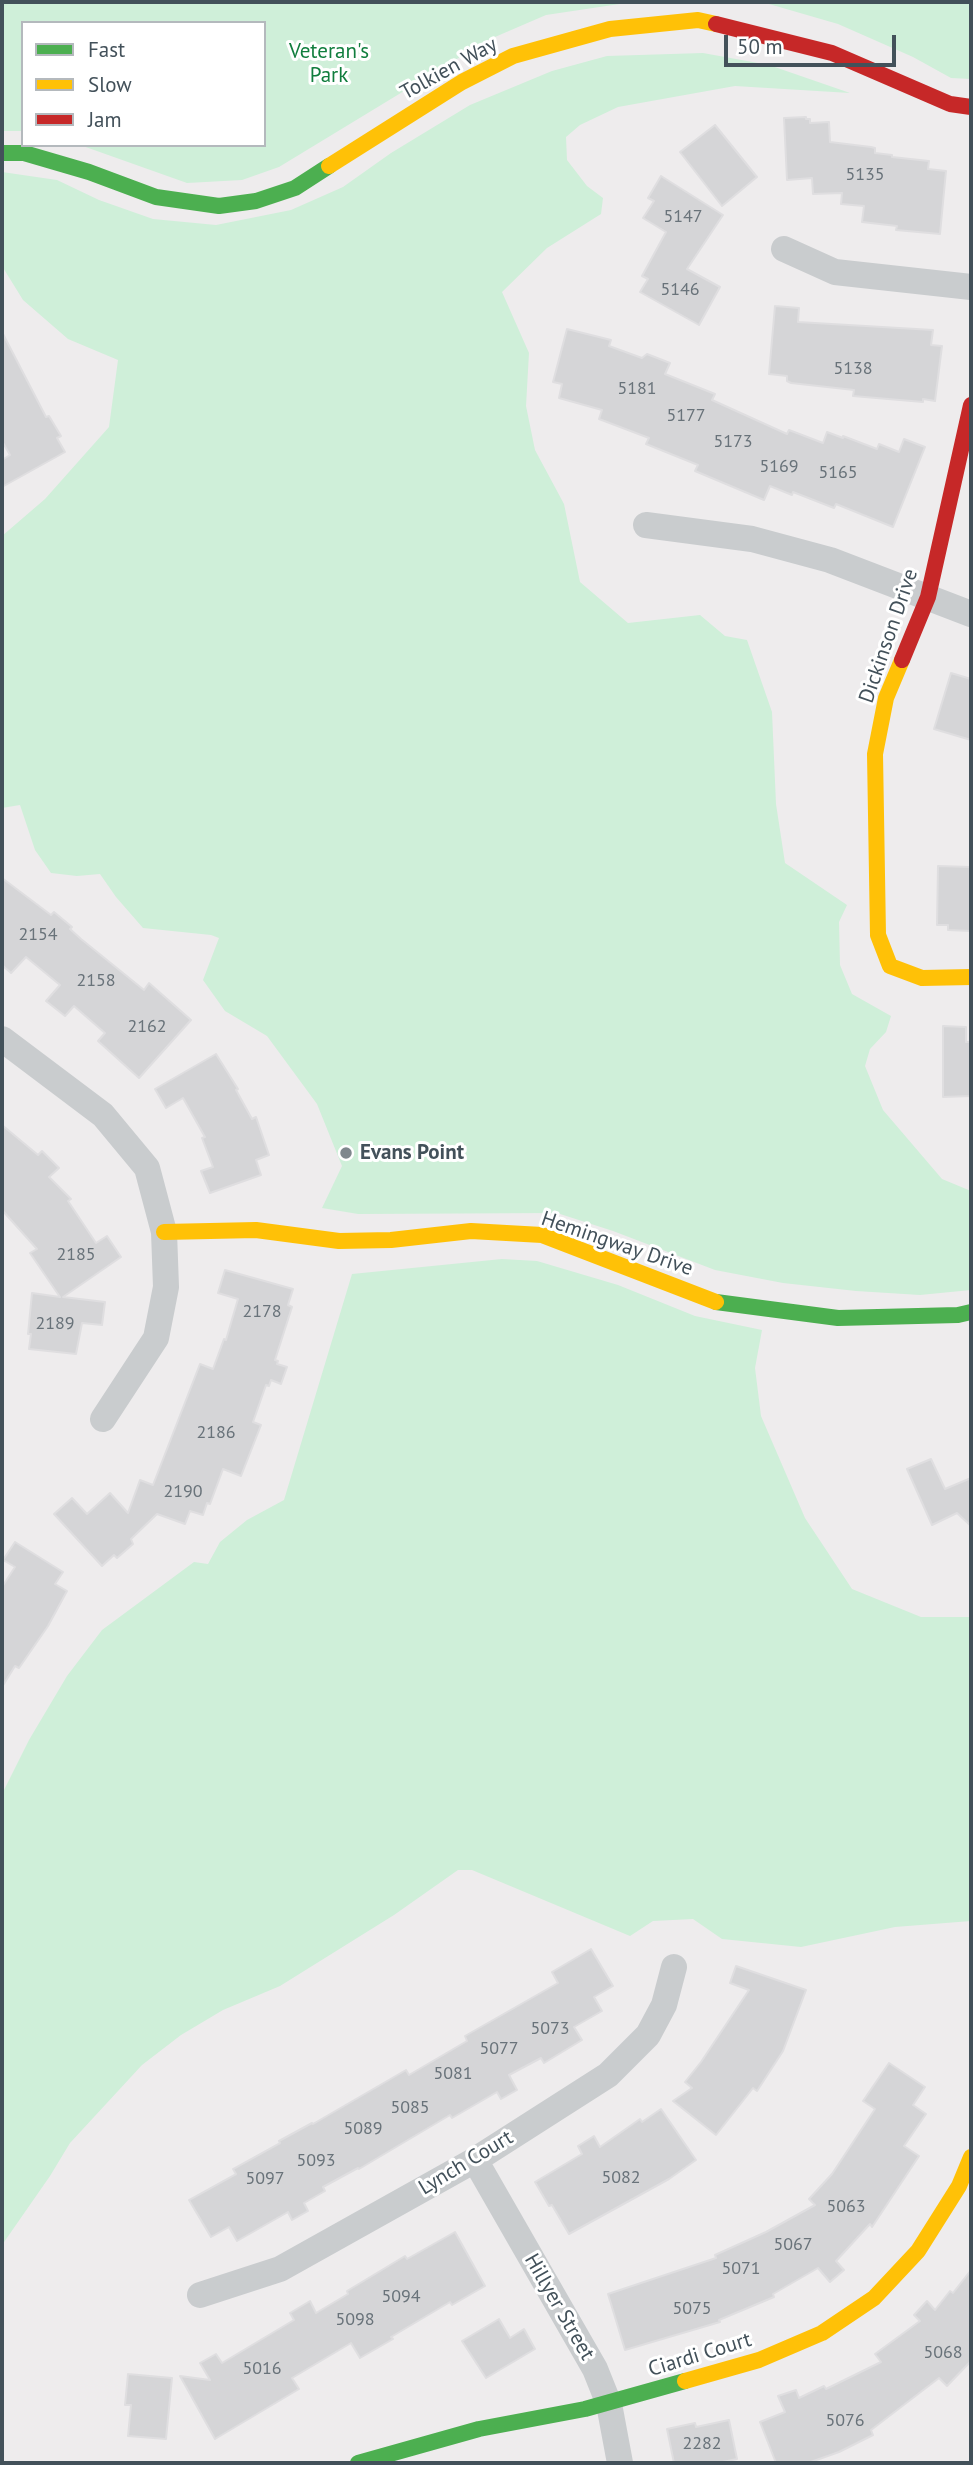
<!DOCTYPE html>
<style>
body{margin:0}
#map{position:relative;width:973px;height:2465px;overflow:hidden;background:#eeeced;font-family:"PT Sans",sans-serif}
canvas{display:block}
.frame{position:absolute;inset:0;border:4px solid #43515a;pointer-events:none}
.legend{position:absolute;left:21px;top:21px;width:245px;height:126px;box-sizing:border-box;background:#fff;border:2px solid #b4b9bd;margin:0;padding:9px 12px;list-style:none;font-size:21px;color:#43515a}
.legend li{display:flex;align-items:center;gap:14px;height:35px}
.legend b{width:35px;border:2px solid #b4b9bd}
.scale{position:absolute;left:724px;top:35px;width:172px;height:32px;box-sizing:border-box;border:4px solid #43515a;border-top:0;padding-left:9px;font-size:21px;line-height:24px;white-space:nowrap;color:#43515a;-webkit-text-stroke:5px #fff;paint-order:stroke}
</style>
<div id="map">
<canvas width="973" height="2465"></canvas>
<div class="frame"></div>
<ul class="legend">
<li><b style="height:9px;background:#4caf50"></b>Fast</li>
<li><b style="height:9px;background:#ffc107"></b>Slow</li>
<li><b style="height:9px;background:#c62828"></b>Jam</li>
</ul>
<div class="scale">50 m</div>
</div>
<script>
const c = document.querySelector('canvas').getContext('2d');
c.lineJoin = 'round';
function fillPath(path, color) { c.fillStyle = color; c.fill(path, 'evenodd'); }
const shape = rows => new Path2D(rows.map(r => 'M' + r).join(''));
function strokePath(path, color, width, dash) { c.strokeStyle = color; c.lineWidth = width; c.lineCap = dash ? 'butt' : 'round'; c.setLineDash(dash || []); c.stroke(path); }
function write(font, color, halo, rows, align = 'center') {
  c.font = font + ' "PT Sans",sans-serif'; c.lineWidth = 6; c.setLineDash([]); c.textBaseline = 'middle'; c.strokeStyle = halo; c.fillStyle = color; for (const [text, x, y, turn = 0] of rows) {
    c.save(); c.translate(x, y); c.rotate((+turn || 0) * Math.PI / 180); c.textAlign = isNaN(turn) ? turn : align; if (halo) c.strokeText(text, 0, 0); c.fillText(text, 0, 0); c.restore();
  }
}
fillPath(shape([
 [2,2,633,2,546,15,488,40,279,167,242,180,187,183,80,145,264,145,264,23,23,23,23,131,2,131],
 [746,2,971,2,971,79,951,78,913,57,838,24,769,4],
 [703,53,769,65,850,93,735,86,618,107,580,125,566,137,567,160,587,186,603,198,601,214,547,248,502,292,529,353,526,406,535,450,564,504,580,582,628,623,700,615,725,636,747,640,772,712,776,804,785,863,847,905,839,922,840,965,852,994,891,1016,886,1032,870,1049,865,1066,883,1110,942,1179,971,1191,971,1290,920,1295,856,1291,783,1283,715,1270,613,1231,557,1213,358,1214,322,1208,342,1166,317,1104,267,1036,225,1011,203,980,219,938,211,935,143,928,116,897,100,874,77,876,51,873,35,850,20,805,2,808,2,536,45,499,109,427,118,360,68,339,23,300,2,266,2,172,57,180,99,200,153,219,216,225,291,210,343,187,391,153,470,105,552,71,607,56],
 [502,1259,537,1261,618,1285,695,1316,762,1330,755,1368,761,1416,805,1518,852,1589,921,1617,971,1617,971,1921,895,1927,801,1947,722,1939,693,1919,653,1921,630,1936,472,1870,458,1870,394,1915,280,1986,223,2010,181,2035,142,2065,70,2143,50,2176,2,2245,2,1794,29,1740,67,1676,102,1630,194,1562,208,1564,220,1542,247,1520,284,1500,352,1274]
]), '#cfefd9');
const building = shape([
 [806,117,806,119,810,119,810,123,829,122,830,142,871,147,875,148,875,153,892,155,892,157,929,161,928,169,946,171,940,234,896,230,897,226,862,222,864,206,841,204,842,193,813,194,812,178,787,180,784,118,806,117],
 [715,125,757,177,722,206,680,152,715,125],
 [661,176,723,215,687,269,720,287,699,325,640,292,648,279,642,276,666,232,643,218,654,201,648,198,661,176],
 [775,306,799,308,798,322,933,330,931,345,942,346,935,401,923,399,923,402,853,396,854,390,791,383,787,381,787,376,769,374,775,306],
 [567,329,611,340,609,346,642,358,647,354,670,363,665,374,715,394,712,400,787,434,789,430,823,443,827,432,843,438,843,436,877,449,879,444,899,452,904,439,925,447,893,527,836,504,834,508,793,492,792,495,770,486,764,500,695,471,698,465,646,444,649,438,599,419,602,410,559,398,562,384,553,382,567,329],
 [2,332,46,417,49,416,61,436,57,438,65,452,2,487,2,460,10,455,2,441,2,332],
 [951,673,971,679,971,740,934,729,951,673],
 [938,866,971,867,971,931,948,930,948,925,937,925,938,866],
 [2,878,51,915,54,912,72,927,70,929,81,939,144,990,149,983,191,1020,139,1078,98,1041,105,1033,74,1006,65,1016,46,1001,60,985,26,957,11,973,2,965,2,878],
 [943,1026,966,1027,966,1042,971,1042,971,1096,943,1097,943,1026],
 [216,1054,238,1089,236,1090,252,1119,256,1117,269,1155,256,1160,261,1175,210,1193,201,1171,213,1167,202,1138,205,1137,183,1098,166,1108,155,1089,216,1054],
 [2,1125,38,1155,42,1151,59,1168,49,1177,71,1199,68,1201,96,1243,107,1236,121,1257,63,1297,105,1302,102,1325,82,1323,76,1354,29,1349,31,1334,28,1334,32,1293,60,1297,30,1253,37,1249,2,1210,2,1125],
 [225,1270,293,1289,288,1305,292,1307,275,1360,278,1361,277,1364,287,1367,281,1384,271,1380,269,1386,266,1385,253,1422,261,1425,241,1476,223,1469,210,1504,207,1503,203,1515,190,1511,185,1524,157,1514,131,1539,133,1544,117,1558,114,1555,102,1566,54,1514,72,1498,87,1514,110,1493,128,1513,140,1480,153,1485,200,1364,213,1369,224,1339,226,1340,238,1299,218,1293,225,1270],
 [931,1459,945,1489,971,1478,971,1526,957,1513,932,1525,907,1469,931,1459],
 [15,1542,63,1572,55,1584,67,1591,48,1626,19,1668,15,1666,2,1687,2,1587,15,1567,3,1560,15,1542],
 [591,1949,613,1986,594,1997,602,2011,574,2027,582,2040,544,2063,541,2058,509,2075,517,2090,501,2099,497,2092,452,2118,450,2115,359,2169,358,2168,323,2187,325,2191,304,2203,308,2211,292,2220,288,2212,237,2241,229,2227,211,2237,189,2200,236,2174,233,2169,280,2143,279,2141,312,2123,313,2124,406,2070,409,2075,467,2041,465,2036,558,1983,552,1972,591,1949],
 [736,1966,806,1990,783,2051,757,2091,753,2088,716,2135,673,2101,692,2088,685,2082,701,2062,749,1990,730,1983,736,1966],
 [889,2063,925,2087,913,2105,926,2114,904,2146,919,2156,872,2227,870,2224,836,2261,844,2270,830,2282,818,2268,773,2294,774,2297,719,2320,720,2322,625,2350,608,2294,716,2258,715,2255,766,2232,815,2205,809,2199,832,2174,875,2109,863,2101,889,2063],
 [661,2109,696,2160,669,2179,569,2234,552,2205,549,2206,535,2182,582,2154,578,2146,594,2136,600,2147,640,2119,642,2122,661,2109],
 [455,2232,485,2286,452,2305,450,2302,391,2337,393,2339,360,2358,351,2343,292,2378,299,2389,215,2439,180,2376,210,2380,200,2363,216,2354,222,2363,294,2320,290,2313,310,2301,316,2313,348,2294,347,2291,405,2256,407,2259,455,2232],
 [971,2270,971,2361,947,2386,939,2378,871,2430,873,2435,839,2452,808,2463,776,2463,760,2422,785,2412,778,2396,796,2390,799,2398,824,2386,826,2389,881,2362,875,2354,920,2321,914,2315,927,2301,935,2310,950,2291,953,2293,971,2270],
 [499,2319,510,2338,524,2329,535,2349,486,2378,462,2341,499,2319],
 [128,2374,172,2378,166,2439,128,2436,131,2405,125,2405,128,2374],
 [729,2420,737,2459,718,2463,674,2463,667,2429,695,2423,696,2427,729,2420]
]);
fillPath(building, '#d5d5d7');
strokePath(building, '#dfdee0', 2);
strokePath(shape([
 [784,249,835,272,971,287],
 [646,525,752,539,830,560,971,614],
 [2,1039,103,1115,147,1168,164,1232,166,1287,156,1338,103,1419],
 [475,2160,595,2369,609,2404,620,2463],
 [200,2295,280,2269,475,2160,608,2075,648,2035,664,2005,674,1967]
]), '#c9ccce', 26);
strokePath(shape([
 [2,153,24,153,89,172,156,197,219,206,256,201,295,188,329,166],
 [716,1302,838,1318,958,1315,971,1312],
 [358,2463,479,2429,585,2409,685,2381]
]), '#4caf50', 16);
strokePath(shape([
 [329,166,462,82,513,56,610,29,698,20,716,24],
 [902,660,886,698,875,754,878,935,890,966,922,978,971,977],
 [164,1232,256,1230,339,1241,391,1240,471,1231,542,1235,716,1302],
 [685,2381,759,2360,822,2333,874,2298,918,2251,959,2186,971,2157]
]), '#ffc107', 16);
strokePath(shape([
 [716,24,832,53,950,104,971,107],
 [902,660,928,597,971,405]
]), '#c62828', 16);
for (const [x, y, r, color] of [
 [346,1153,7,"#7f878d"]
]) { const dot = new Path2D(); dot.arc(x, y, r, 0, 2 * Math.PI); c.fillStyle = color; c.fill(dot); strokePath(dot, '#fff', 2.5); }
write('18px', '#69737a', null, [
 ["5135",865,175],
 ["5147",683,217],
 ["5146",680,290],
 ["5138",853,369],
 ["5181",637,389],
 ["5177",686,416],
 ["5173",733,442],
 ["5169",779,467],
 ["5165",838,473],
 ["2154",38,935],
 ["2158",96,981],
 ["2162",147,1027],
 ["2185",76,1255],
 ["2178",262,1312],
 ["2189",55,1324],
 ["2186",216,1433],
 ["2190",183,1492],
 ["5073",550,2029],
 ["5077",499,2049],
 ["5081",453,2074],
 ["5085",410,2108],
 ["5089",363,2129],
 ["5093",316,2161],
 ["5082",621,2178],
 ["5097",265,2179],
 ["5063",846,2207],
 ["5067",793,2245],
 ["5071",741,2269],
 ["5094",401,2297],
 ["5075",692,2309],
 ["5098",355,2320],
 ["5068",943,2353],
 ["5016",262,2369],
 ["5076",845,2421],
 ["2282",702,2444]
]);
write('21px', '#117e3e', '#fff', [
 ["Veteran's",329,52],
 ["Park",329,76]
]);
write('21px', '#43515a', '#fff', [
 ["Tolkien Way",449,69,-29],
 ["Dickinson Drive",889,636,-71],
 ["Hemingway Drive",617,1244,19],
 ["Lynch Court",466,2163,-31],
 ["Hillyer Street",559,2307,60],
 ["Ciardi Court",700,2355,-17]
]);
write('bold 21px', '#43515a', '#fff', [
 ["Evans Point",360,1153]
], 'left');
</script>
